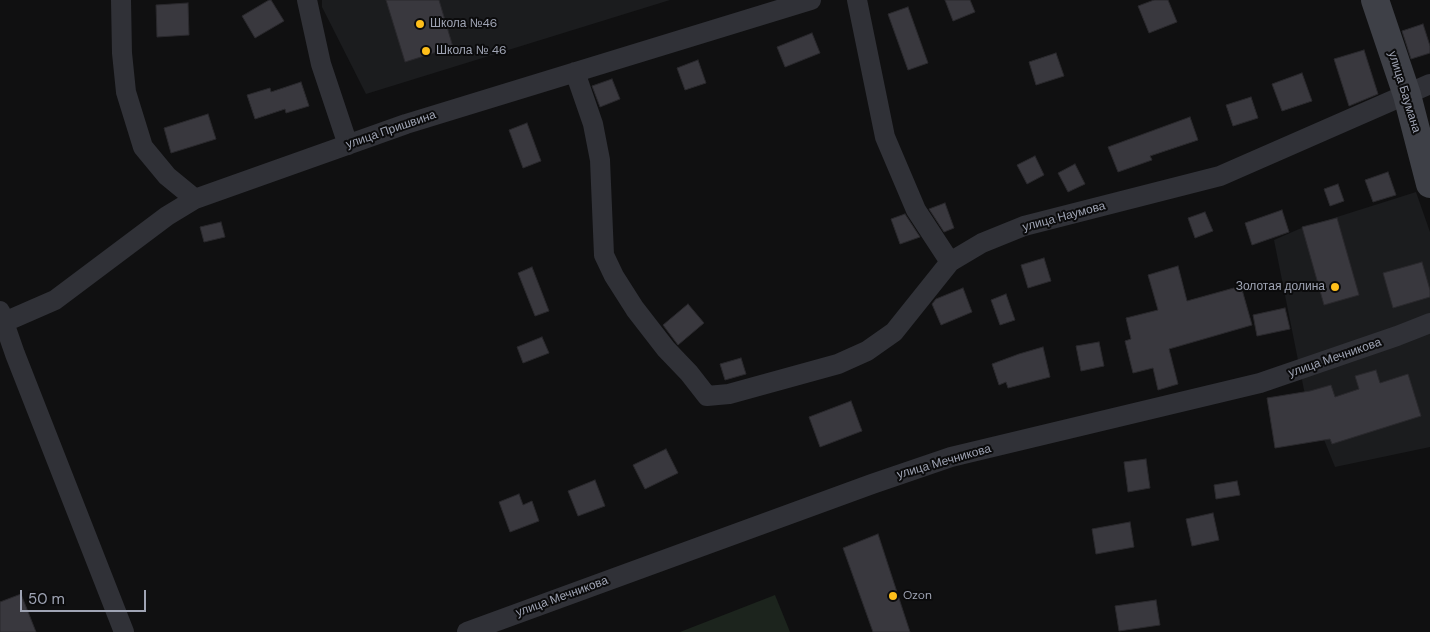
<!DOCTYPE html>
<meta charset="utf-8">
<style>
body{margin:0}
#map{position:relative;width:1430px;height:632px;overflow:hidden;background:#101011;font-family:"DM Sans",sans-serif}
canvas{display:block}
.scale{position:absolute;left:20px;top:590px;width:126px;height:22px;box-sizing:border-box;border:2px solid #9fa4b4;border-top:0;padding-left:6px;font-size:15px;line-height:18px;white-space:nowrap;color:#9fa4b4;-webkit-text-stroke:4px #0b0b0c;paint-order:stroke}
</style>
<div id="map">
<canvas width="1430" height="632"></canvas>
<div class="scale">50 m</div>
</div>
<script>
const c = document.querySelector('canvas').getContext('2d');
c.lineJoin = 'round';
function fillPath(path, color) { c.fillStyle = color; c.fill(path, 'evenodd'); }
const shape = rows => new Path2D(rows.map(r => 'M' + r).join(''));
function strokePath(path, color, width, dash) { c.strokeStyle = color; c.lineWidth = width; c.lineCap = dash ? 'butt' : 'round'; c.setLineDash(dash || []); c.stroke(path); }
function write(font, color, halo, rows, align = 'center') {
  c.font = font + ' "DM Sans",sans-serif'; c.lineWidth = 4; c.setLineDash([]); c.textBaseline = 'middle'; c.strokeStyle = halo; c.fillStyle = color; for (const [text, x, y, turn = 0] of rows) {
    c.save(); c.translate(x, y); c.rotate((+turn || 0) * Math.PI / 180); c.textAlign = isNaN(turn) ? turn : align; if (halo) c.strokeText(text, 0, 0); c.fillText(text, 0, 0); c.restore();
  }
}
fillPath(shape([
 [322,0,670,0,366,94,322,7],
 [1416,192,1430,232,1430,447,1335,467,1304,390,1274,240,1299,229]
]), '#1b1c1e');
fillPath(shape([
 [775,595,790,632,680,632]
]), '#1c241d');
const building = shape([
 [269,0,271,0,284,21,255,38,242,16,269,0],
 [386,0,439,0,453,47,405,62,386,0],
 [945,0,970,0,975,12,953,21,945,0],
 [1154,0,1168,0,1177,22,1149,33,1138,6,1154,0],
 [188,3,189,35,157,37,156,5,188,3],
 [908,7,928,63,908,70,888,14,908,7],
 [1423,24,1430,46,1430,53,1411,59,1402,31,1423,24],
 [812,33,820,53,785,67,777,47,812,33],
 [1364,50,1378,94,1349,106,1334,59,1364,50],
 [1056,53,1064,76,1036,85,1029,62,1056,53],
 [698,60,706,83,685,90,677,68,698,60],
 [1302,73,1312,101,1282,111,1272,84,1302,73],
 [612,79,620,99,600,107,592,86,612,79],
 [301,82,309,106,286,113,285,109,255,119,247,95,270,88,271,92,301,82],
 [1251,97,1258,118,1233,126,1226,105,1251,97],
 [208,114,216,139,171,153,164,128,208,114],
 [1190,117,1198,140,1150,156,1152,160,1118,172,1108,147,1190,117],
 [527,123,541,161,523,168,509,130,527,123],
 [1035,156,1044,175,1027,184,1017,165,1035,156],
 [1075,164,1085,184,1068,192,1058,173,1075,164],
 [1388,172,1396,195,1373,202,1365,180,1388,172],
 [1338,184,1344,201,1330,206,1324,189,1338,184],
 [945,203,954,228,944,232,929,209,945,203],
 [1282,210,1289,232,1252,245,1245,223,1282,210],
 [1205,212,1213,231,1195,238,1188,218,1205,212],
 [905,214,920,237,900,244,891,219,905,214],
 [1337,218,1359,295,1324,305,1302,227,1337,218],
 [221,222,225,237,204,242,200,227,221,222],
 [1044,258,1051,281,1028,288,1021,265,1044,258],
 [1422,262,1430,290,1430,297,1393,308,1383,273,1422,262],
 [1178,266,1187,301,1241,286,1252,325,1169,349,1178,384,1158,390,1153,368,1133,373,1125,341,1131,339,1126,318,1158,310,1148,275,1178,266],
 [532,267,549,311,535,316,518,273,532,267],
 [963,288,972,312,941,325,932,304,936,299,963,288],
 [1006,294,1015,320,1000,325,991,300,1006,294],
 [688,304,704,323,678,345,663,325,688,304],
 [1285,308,1290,329,1257,336,1253,315,1285,308],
 [542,337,549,353,523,363,517,347,542,337],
 [1099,342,1104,366,1081,371,1076,346,1099,342],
 [1043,347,1050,377,1008,388,1006,382,999,385,992,364,1019,354,1043,347],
 [741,358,746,374,725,380,720,364,741,358],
 [1376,370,1380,383,1408,374,1421,416,1332,444,1330,439,1275,448,1267,398,1310,391,1331,385,1335,397,1359,389,1355,376,1376,370],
 [851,401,862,431,820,447,809,417,851,401],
 [666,449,678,473,645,489,633,465,666,449],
 [1146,459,1150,488,1128,492,1124,462,1146,459],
 [595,480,605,506,578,516,568,491,595,480],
 [1237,481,1240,495,1216,499,1214,485,1237,481],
 [519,494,523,505,532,501,539,521,510,532,499,502,519,494],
 [1213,513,1219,540,1192,546,1186,519,1213,513],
 [1130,522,1134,547,1096,554,1092,529,1130,522],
 [878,534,910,632,873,632,843,548,878,534],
 [21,594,36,632,0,632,0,602,21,594],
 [1156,600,1160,625,1119,631,1115,606,1156,600]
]);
fillPath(building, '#39383e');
strokePath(building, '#2a292d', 1);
strokePath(shape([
 [121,0,122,53,126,92,143,147,167,176,195,199],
 [307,0,321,64,348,145],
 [857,0,885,137,916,210,950,262],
 [575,72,593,124,600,160,604,255,614,276,635,309,666,349,689,373,707,396,729,394,838,364,867,351,894,332,950,262,982,243,1024,226,1220,176,1430,84],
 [0,311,15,354,124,632],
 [0,324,55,300,167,216,195,199,406,124,811,0],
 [467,632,872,484,951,457,1260,383,1397,336,1430,323]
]), '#303137', 20);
strokePath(shape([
 [1375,0,1407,95,1430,184]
]), '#3e4047', 28);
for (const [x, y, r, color] of [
 [420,24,5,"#ffbf1a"],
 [426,51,5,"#ffbf1a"],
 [1335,287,5,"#ffbf1a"],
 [893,596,5,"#ffbf1a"]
]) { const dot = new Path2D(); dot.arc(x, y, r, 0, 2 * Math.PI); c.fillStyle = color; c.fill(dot); strokePath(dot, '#0b0b0c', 2); }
write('12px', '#9fa4b4', '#0b0b0c', [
 ["Школа №46",430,24],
 ["Школа № 46",436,51],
 ["Золотая долина",1325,287,"right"],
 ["Ozon",903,596]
], 'left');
write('12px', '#9fa4b4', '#0b0b0c', [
 ["улица Баумана",1404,92,73],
 ["улица Пришвина",391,130,-19],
 ["улица Наумова",1064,217,-15],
 ["улица Мечникова",1335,358,-19],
 ["улица Мечникова",944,462,-16],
 ["улица Мечникова",562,597,-20]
]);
</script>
